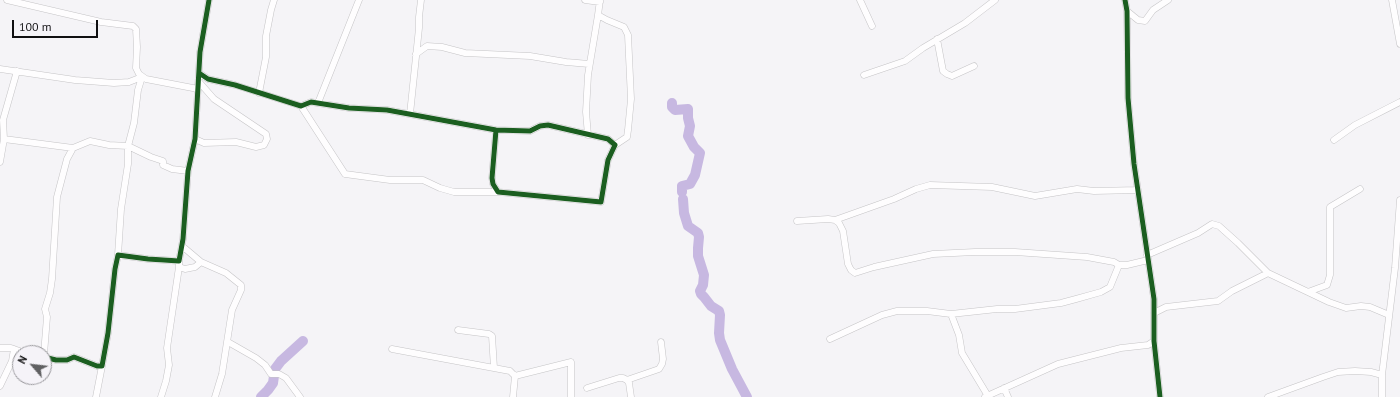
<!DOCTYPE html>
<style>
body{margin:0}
#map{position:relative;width:1400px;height:397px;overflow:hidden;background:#f5f4f7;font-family:"PT Sans",sans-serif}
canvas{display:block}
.north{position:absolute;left:12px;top:345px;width:40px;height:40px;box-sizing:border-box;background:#f5f3f8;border:1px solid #99989c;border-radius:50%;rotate:298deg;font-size:11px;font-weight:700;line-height:16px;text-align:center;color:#101011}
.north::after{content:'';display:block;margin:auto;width:14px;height:18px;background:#606062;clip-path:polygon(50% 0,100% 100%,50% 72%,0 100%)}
.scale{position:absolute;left:12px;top:20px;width:86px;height:18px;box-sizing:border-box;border:2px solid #101011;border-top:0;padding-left:5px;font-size:12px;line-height:14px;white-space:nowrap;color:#101011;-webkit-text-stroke:3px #f5f3f8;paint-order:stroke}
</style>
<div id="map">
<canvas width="1400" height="397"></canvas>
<div class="north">N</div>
<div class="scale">100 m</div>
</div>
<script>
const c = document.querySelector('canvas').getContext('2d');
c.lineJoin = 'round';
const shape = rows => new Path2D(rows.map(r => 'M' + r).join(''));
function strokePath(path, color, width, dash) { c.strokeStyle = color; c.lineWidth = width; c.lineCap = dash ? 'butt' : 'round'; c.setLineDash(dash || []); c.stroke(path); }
strokePath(shape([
 [672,103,672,107,675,110,688,109,688,118,690,126,688,136,694,147,700,153,695,175,690,184,682,186,682,192],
 [683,199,684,213,688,226,698,233,699,237,698,248,698,256,704,275,703,285,700,291,701,294,704,297,711,306,719,311,720,315,719,333,720,340,732,369,747,397],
 [261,397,268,390,273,383,275,369,281,361,303,341]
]), '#c7b8e1', 10);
const street = shape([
 [7,0,101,22,133,26,136,29,137,47,136,68,139,74,146,79,198,89],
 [585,0,600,2],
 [600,0,598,15,607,20,624,27,628,35,631,99,628,130,627,137,615,145],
 [860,0,872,26],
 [1125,0,1127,11,1128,98,1134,164,1154,299,1154,341,1160,397],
 [1392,0,1400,44],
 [1127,11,1138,20,1145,21,1153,10,1168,0],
 [937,39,943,71,947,74,952,76,974,66],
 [416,54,427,46,442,47,465,53,530,56,566,62,589,64],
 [0,69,75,80,114,83,129,82,142,77],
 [17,71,3,120,4,139,73,148,90,141,109,145,128,146,151,157,163,161,163,165,172,169,188,171],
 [199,73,208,79,235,85,301,106,311,102,349,108,387,110,496,130,530,131,540,126,548,125,608,139,615,145,608,160,601,202,498,192,493,184,492,178,496,130],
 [864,75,905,61,923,48,965,23,995,0],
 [259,93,266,57,266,36,271,10,274,0],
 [318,103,359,0],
 [301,106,345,174,390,180,423,180,440,188,454,192,498,192],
 [410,114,419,28,419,17,421,0],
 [588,135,586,112,588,75,598,15],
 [195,139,204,143,236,142,256,147,264,145,267,139,266,134,214,99,199,82],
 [1334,140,1355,125,1400,102],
 [0,162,4,139],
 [835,220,894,199,916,189,930,185,992,187,1035,196,1077,189,1094,191,1138,190],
 [797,221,828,219,835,220,839,223,843,231,848,264,851,270,855,273,874,267,933,254,975,252,1015,252,1087,257,1114,262,1119,265,1127,265,1148,260],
 [182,246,201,262],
 [118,255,121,209,128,164,128,146,134,123,138,90,142,77],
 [1147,255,1198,233,1212,224,1219,226,1238,243,1268,273],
 [179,261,179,267,185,269,195,267,201,262,226,273,241,285,241,290,232,310,222,374,215,397],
 [1308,292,1327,285,1330,275,1330,207,1360,189],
 [1154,313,1166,307,1218,301,1232,291,1268,273,1329,302,1346,308,1361,306,1370,307,1389,315],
 [951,314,959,335,962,353,988,396],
 [458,330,489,334,492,336,494,368],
 [830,339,882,315,897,311,927,311,951,314,997,309,1015,309,1061,303,1076,299,1101,292,1110,287,1119,265],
 [228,342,256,358,265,365,271,374,279,374,286,378,300,397],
 [0,348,11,348,25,353],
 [392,349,510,371,515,376,513,397],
 [44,354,47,317,45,309,50,293,52,279,57,197,67,159,73,148],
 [44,357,56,360,67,360,74,357,97,366,102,366,108,333,115,269,118,255,148,259,179,261,183,239,188,171,195,139,200,52,209,0],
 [515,376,571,362,571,397],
 [627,380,659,369,662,364,663,359,661,342],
 [0,386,12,361,14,349],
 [587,388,619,378,623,378,627,380,629,383,631,397],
 [1004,388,1008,397],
 [96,397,102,366],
 [161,397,166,381,169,365,167,348,179,267],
 [985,397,1058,364,1121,348,1148,345,1154,341],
 [1268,397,1323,377,1338,372,1355,371,1371,372,1382,375],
 [1382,397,1382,375,1395,268,1400,200]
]);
strokePath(street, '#c5c4c6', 7);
strokePath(street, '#fefdfe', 6);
strokePath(shape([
 [1125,0,1127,11,1128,98,1134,164,1154,299,1154,341,1160,397],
 [199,73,208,79,235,85,301,106,311,102,349,108,387,110,496,130,530,131,540,126,548,125,608,139,615,145,608,160,601,202,498,192,493,184,492,178,496,130],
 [44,357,56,360,67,360,74,357,97,366,102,366,108,333,115,269,118,255,148,259,179,261,183,239,188,171,195,139,200,52,209,0]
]), '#1b5e20', 5);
</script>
